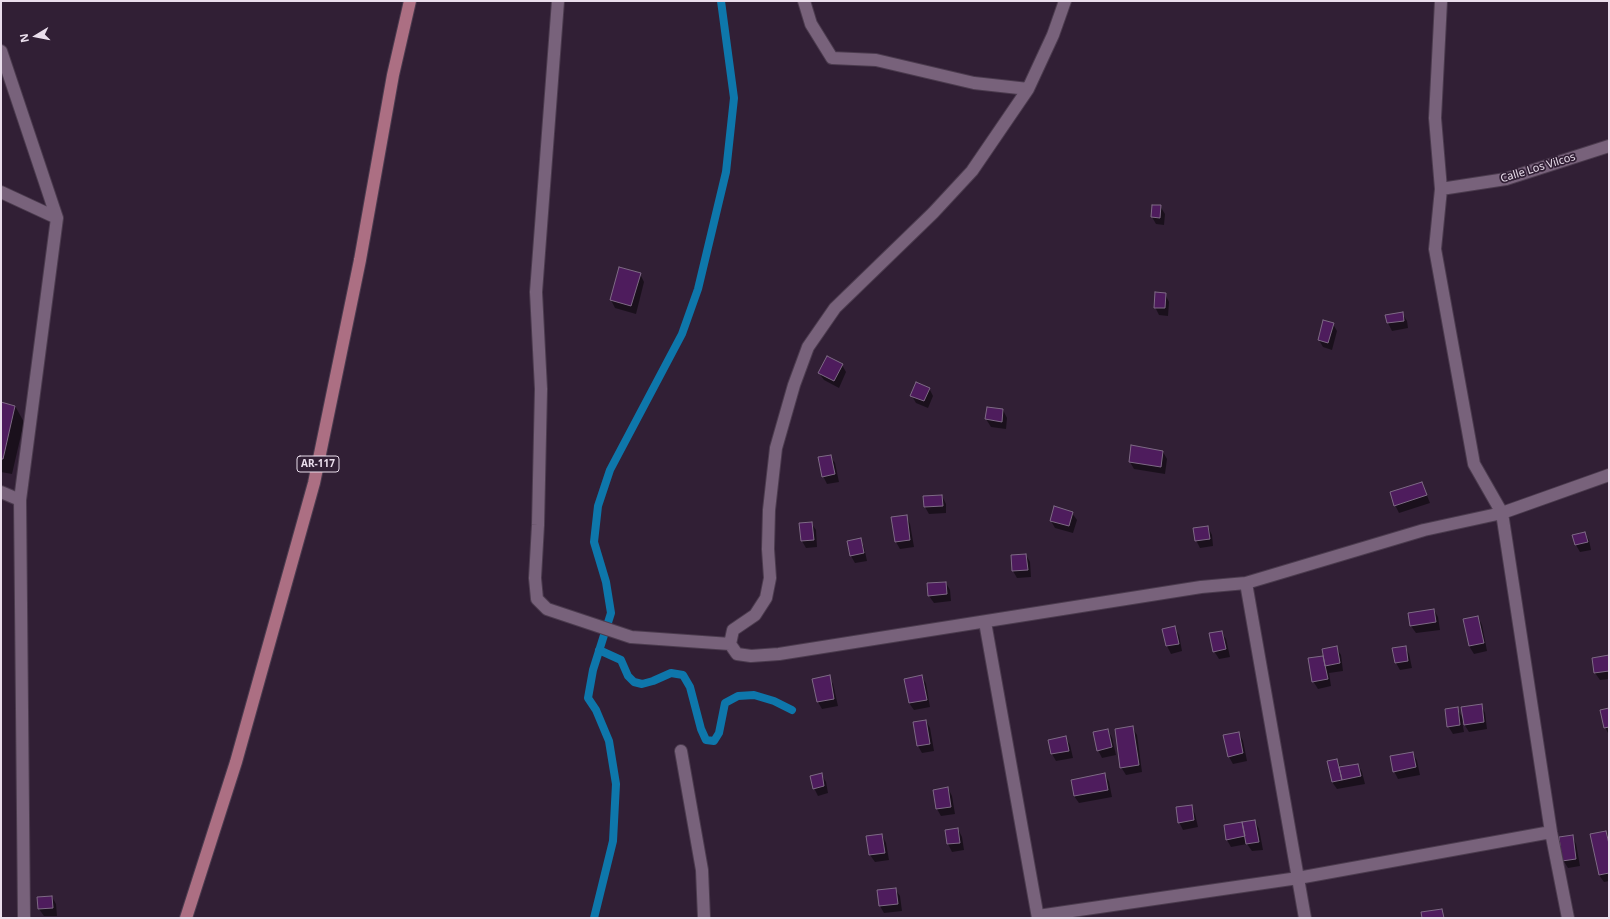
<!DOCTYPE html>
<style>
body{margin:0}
#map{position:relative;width:1610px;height:919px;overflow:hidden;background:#311f35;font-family:"Noto Sans",sans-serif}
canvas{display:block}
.frame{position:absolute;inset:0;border:2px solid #eadeec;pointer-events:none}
.north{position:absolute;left:16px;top:16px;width:40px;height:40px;-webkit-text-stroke:3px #311f35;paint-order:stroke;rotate:260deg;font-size:11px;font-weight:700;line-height:16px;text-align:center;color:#eadeec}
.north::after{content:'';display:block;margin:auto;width:14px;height:18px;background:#eadeec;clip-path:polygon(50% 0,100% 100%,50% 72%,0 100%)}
</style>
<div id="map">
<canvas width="1610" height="919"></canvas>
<div class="frame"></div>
<div class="north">N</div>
</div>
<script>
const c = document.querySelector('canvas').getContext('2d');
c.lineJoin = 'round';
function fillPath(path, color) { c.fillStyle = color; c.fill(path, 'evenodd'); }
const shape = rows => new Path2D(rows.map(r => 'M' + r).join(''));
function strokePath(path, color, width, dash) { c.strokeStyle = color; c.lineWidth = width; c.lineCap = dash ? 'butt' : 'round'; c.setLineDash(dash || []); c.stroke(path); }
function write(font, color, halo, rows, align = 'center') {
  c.font = font + ' "Noto Sans",sans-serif'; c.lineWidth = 3.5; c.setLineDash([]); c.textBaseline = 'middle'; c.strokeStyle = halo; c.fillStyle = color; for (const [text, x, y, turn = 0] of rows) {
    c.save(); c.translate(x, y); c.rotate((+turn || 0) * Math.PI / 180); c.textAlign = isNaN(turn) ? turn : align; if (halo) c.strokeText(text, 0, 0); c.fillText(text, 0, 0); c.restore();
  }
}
fillPath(shape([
 [1160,206,1165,214,1164,225,1156,224,1152,217],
 [640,274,644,282,636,314,615,308,611,300],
 [1165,294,1169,302,1168,316,1159,315,1155,307],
 [1402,313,1407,321,1408,328,1392,331,1388,323,1387,315],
 [1333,324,1337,331,1332,350,1323,347,1319,340],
 [842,365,846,372,839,388,824,380,819,373],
 [929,388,933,396,928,408,916,403,912,396],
 [1,403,15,406,24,422,12,474,1,472],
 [1003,410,1007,418,1006,429,991,427,986,419],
 [1163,452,1167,459,1165,474,1134,469,1130,462],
 [830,456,835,463,839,482,827,484,823,476],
 [1422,483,1430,503,1399,513,1395,505],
 [942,496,946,504,946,513,929,514,925,507],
 [1072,513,1077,520,1073,533,1055,528,1051,521],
 [906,516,910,524,914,547,900,549,896,542],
 [811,523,816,530,817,547,806,548,802,541],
 [1208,527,1212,535,1213,546,1200,548,1196,540],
 [1585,533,1589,540,1591,550,1580,552,1576,545,1574,535],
 [860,539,864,547,867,561,855,563,851,556],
 [1026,555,1030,562,1031,577,1017,578,1013,571],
 [946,583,950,590,951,601,934,603,929,596],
 [1434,610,1438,617,1440,630,1416,633,1411,626],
 [1478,617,1482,625,1487,651,1474,654,1469,646,1464,620],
 [1174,627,1179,635,1182,651,1171,654,1167,646,1163,630],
 [1221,632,1226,639,1230,657,1219,659,1214,651],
 [1336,647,1341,655,1343,671,1329,673,1331,686,1318,689,1313,681,1309,659,1325,656],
 [1405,647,1409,654,1412,668,1400,670,1396,663],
 [1609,657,1609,679,1600,680,1595,673],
 [829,676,833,684,838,706,822,709,818,702],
 [922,676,926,684,930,707,914,710,909,703],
 [1481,705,1485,713,1487,729,1469,732,1462,721,1464,732,1453,734,1448,726,1457,709,1464,720],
 [1609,709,1609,735,1605,727],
 [926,721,930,728,934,751,922,753,918,746],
 [1132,727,1137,735,1142,772,1126,775,1121,767],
 [1108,730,1112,738,1116,755,1102,758,1098,750],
 [1239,733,1243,741,1247,761,1233,764,1229,757],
 [1066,738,1070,745,1073,758,1056,761,1052,754],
 [1413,753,1417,761,1420,775,1398,779,1394,771],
 [1337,760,1341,768,1358,765,1362,772,1365,784,1337,789,1332,782],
 [821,774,826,782,828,793,818,796,814,788],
 [1105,774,1109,782,1112,797,1079,803,1074,796],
 [948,788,952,796,955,814,941,816,937,809],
 [1191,806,1195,814,1198,827,1183,830,1179,822],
 [1255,821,1259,829,1263,850,1252,851,1247,844,1231,847,1227,840],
 [958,829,962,837,964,850,952,852,948,844,947,831],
 [1606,832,1609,837,1609,881,1604,882,1599,875],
 [882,835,886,843,889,860,875,862,870,855],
 [1572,836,1576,844,1580,866,1568,868,1563,860],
 [895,889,900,896,902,911,884,913,880,906],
 [52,897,56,904,57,916,44,916,39,909]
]), '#0007');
strokePath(shape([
 [599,650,621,660,628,676,634,682,642,684,653,681,671,673,683,675,690,687,701,729,706,740,714,741,719,733,725,703,738,696,754,695,774,701,792,710],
 [594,918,613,841,616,784,609,741,596,710,588,698,593,670,611,613,606,582,594,542,598,506,610,470,682,334,698,289,726,172,734,98,721,1]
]), '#0e77ab', 8);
const building = shape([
 [1152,205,1161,205,1160,218,1151,217,1152,205],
 [619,267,641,273,631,306,610,300,619,267],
 [1155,292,1166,293,1165,308,1154,308,1155,292],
 [1403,312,1404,321,1387,323,1385,315,1403,312],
 [1323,320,1334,323,1328,343,1318,340,1323,320],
 [827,356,843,364,834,381,818,373,827,356],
 [916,382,930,388,924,401,910,396,916,382],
 [1,402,15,406,3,459,1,459,1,402],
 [987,407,1003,409,1002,422,985,419,987,407],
 [1131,445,1163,451,1161,467,1129,462,1131,445],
 [831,455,835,474,822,477,818,457,831,455],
 [1422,482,1427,495,1394,506,1390,492,1422,482],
 [942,495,943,506,924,507,923,496,942,495],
 [1054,506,1073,512,1069,526,1050,521,1054,506],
 [907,515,910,540,895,542,891,517,907,515],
 [812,522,814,540,801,541,799,523,812,522],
 [1208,526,1210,539,1195,541,1193,528,1208,526],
 [1585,532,1588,542,1575,545,1572,535,1585,532],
 [861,538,864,553,850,556,847,541,861,538],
 [1026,554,1028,570,1012,571,1011,555,1026,554],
 [946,582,947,594,928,596,927,583,946,582],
 [1434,609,1436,622,1410,626,1408,613,1434,609],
 [1478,616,1484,643,1469,646,1463,619,1478,616],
 [1175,626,1179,644,1166,646,1162,629,1175,626],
 [1222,631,1226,649,1213,652,1209,633,1222,631],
 [1337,646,1340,663,1325,666,1322,649,1337,646],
 [1406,646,1408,661,1395,663,1392,648,1406,646],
 [1609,655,1609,671,1594,673,1592,658,1609,655],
 [1323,656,1328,679,1312,682,1308,658,1323,656],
 [830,675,834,699,817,702,812,679,830,675],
 [922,675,927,700,909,703,904,679,922,675],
 [1482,704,1484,722,1464,725,1461,707,1482,704],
 [1458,707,1460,725,1447,727,1445,709,1458,707],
 [1609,708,1609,727,1604,728,1600,710,1609,708],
 [926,720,930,744,917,746,913,722,926,720],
 [1133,726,1139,765,1120,768,1115,729,1133,726],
 [1108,729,1112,747,1097,751,1093,732,1108,729],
 [1239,732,1243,753,1228,757,1223,735,1239,732],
 [1066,736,1069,751,1051,754,1048,740,1066,736],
 [1413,752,1416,767,1393,772,1390,756,1413,752],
 [1337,759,1342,780,1332,782,1327,761,1337,759],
 [1358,764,1361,776,1342,780,1339,767,1358,764],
 [822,773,824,786,813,789,810,776,822,773],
 [1105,773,1108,790,1074,796,1071,780,1105,773],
 [948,787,951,807,936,809,933,790,948,787],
 [1192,805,1194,820,1178,823,1176,807,1192,805],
 [1255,820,1259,842,1246,844,1242,822,1255,820],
 [1242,822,1245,836,1226,840,1224,825,1242,822],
 [958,828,960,843,947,844,945,830,958,828],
 [1606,831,1609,844,1609,873,1599,875,1590,834,1606,831],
 [882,834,885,853,869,855,866,836,882,834],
 [1573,835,1576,859,1562,861,1559,837,1573,835],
 [896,888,898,904,879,906,877,890,896,888],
 [52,896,53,908,38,909,37,897,52,896],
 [1442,909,1444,918,1422,918,1421,912,1442,909]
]);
fillPath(building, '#4e1c5d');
strokePath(building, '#7e6a85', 1);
const minor = shape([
 [558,1,536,292,541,389,538,525,535,578,537,599,547,609,631,637,730,644],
 [804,1,811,24,832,58,876,60,974,83,1028,89],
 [1065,1,1053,35,1028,89,972,171,933,213,835,308,808,347,794,385,776,448,769,510,768,549,770,578,766,598,755,615,733,630,730,644,737,654,751,656,779,654,1201,587,1246,583,1424,530,1502,513,1609,475],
 [1441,1,1435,118,1441,189,1435,249,1474,464,1502,513,1551,832,1568,918],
 [1,51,57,218,20,500,24,918],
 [1441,189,1506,179,1609,146],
 [1,192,57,218],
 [1,492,20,500],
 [1246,583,1305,918],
 [985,622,1038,918],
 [681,751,702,870,704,918],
 [1038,916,1298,878,1551,832]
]);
const major = shape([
 [186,918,236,762,314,483,360,260,393,75,410,1]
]);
strokePath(minor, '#4b3b4e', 14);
strokePath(major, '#4b3b4e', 14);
strokePath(minor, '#78627b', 12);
strokePath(major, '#ac6f83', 12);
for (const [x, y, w] of [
 [318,464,42]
]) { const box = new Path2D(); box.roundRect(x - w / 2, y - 8, w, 16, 3); c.fillStyle = '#311f35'; c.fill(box); strokePath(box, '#eadeec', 1); }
write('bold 10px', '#eadeec', null, [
 ["AR-117",318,464]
]);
write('11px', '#eadeec', '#311f35', [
 ["Calle Los Vilcos",1538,168,-17]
]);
</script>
